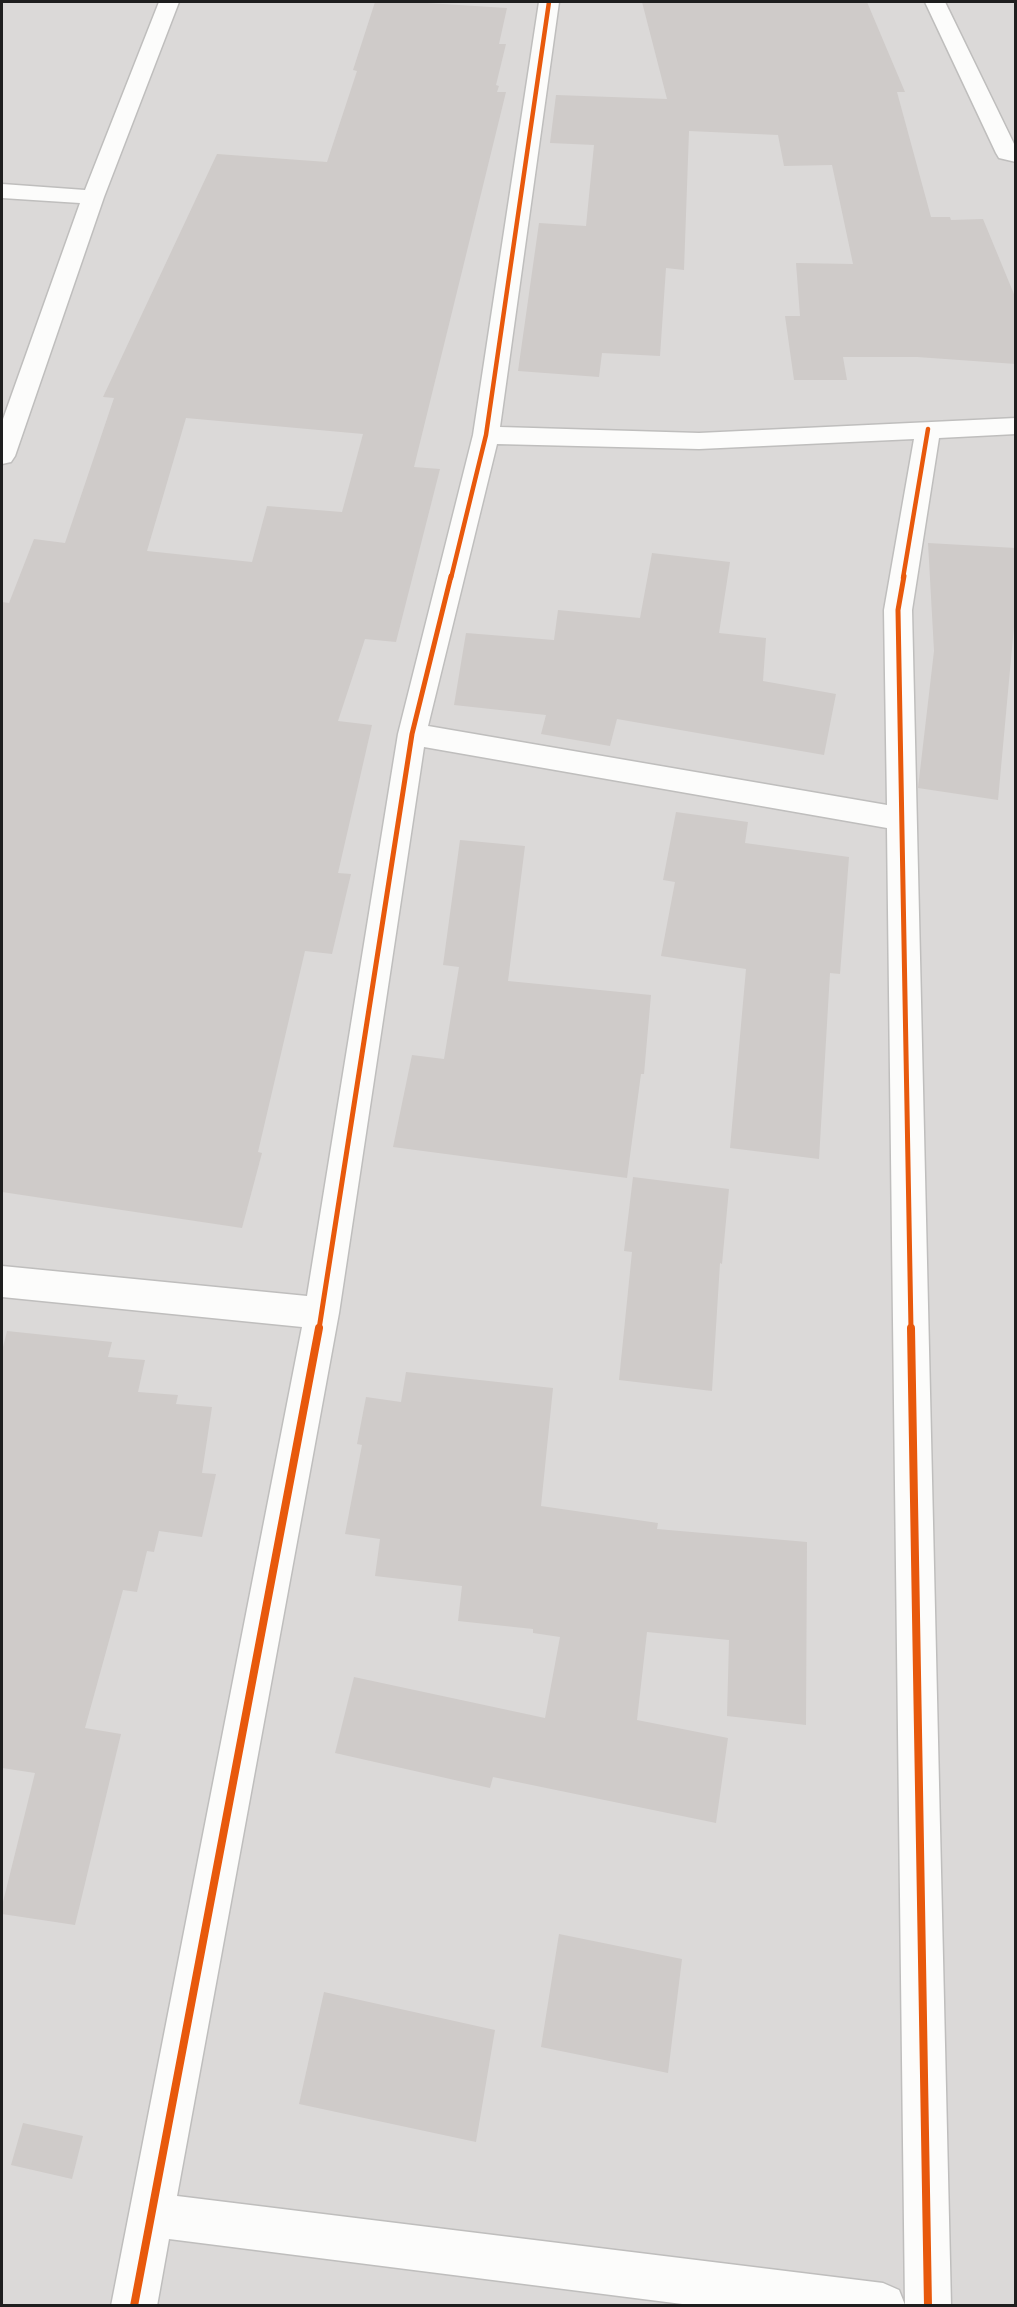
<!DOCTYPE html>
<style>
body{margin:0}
#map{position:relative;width:1017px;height:2307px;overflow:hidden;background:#ece9e6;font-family:Lato,sans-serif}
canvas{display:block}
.frame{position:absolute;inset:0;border:3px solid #1e1e1e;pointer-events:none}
</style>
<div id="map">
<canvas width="1017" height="2307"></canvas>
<div class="frame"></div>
</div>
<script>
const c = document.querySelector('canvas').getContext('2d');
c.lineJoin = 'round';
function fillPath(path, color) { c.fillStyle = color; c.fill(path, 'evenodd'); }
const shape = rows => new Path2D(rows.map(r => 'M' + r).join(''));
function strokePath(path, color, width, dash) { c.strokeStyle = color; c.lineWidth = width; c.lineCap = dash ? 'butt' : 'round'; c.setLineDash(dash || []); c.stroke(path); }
fillPath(shape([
 [2,2,1015,2,1015,2305,2,2305]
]), '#dbd9d8');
fillPath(shape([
 [375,2,411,2,507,8,499,44,506,44,496,85,499,86,497,92,506,92,414,467,440,469,396,642,365,639,338,721,372,725,338,873,351,874,332,954,305,951,258,1152,262,1153,242,1228,2,1192,2,602,9,603,34,539,65,543,114,398,103,397,217,154,327,162,357,71,353,70],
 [186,418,363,434,342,512,267,506,252,562,147,551],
 [642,2,867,2,905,92,897,92,931,217,950,217,951,220,983,219,1016,299,1016,364,917,357,843,357,847,380,794,380,785,316,800,316,796,263,853,264,832,165,784,166,778,135,689,131,684,270,666,268,660,356,602,353,599,377,518,371,539,223,586,226,594,145,550,143,556,95,667,99],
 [928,543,1016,548,1016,605,998,800,918,788,934,651],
 [652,553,730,562,719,633,766,638,763,681,836,694,824,755,617,719,610,746,541,734,546,715,454,705,466,633,554,640,558,610,640,618],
 [676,812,748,822,745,843,849,857,840,974,830,973,819,1159,730,1148,746,969,661,956,675,882,663,880],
 [460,840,525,846,508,981,651,995,644,1074,641,1074,627,1178,393,1147,412,1055,444,1059,459,967,443,965],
 [633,1177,729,1189,722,1264,720,1263,712,1391,619,1380,632,1252,624,1251],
 [7,1331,112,1342,108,1357,145,1360,138,1392,178,1395,176,1404,212,1407,202,1473,216,1474,202,1537,159,1531,154,1552,147,1551,137,1592,123,1590,85,1728,121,1734,75,1925,2,1914,2,1906,35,1773,2,1768,2,1351],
 [406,1372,553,1388,541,1506,658,1523,657,1529,807,1542,806,1725,727,1716,729,1640,647,1632,637,1720,728,1738,716,1823,493,1777,490,1788,335,1753,354,1677,545,1718,560,1637,533,1633,533,1629,458,1621,462,1586,375,1576,380,1539,345,1534,362,1445,357,1444,366,1397,401,1402],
 [559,1934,682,1959,668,2073,541,2047],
 [324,1992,495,2030,476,2142,299,2104],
 [23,2123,83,2136,72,2179,11,2165]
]), '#cfcbc9');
const minor = shape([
 [159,2,179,2,104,197,15,456,11,462,2,464,2,422,80,203,2,198,2,184,85,190,159,2],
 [539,2,559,2,500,427,699,433,1016,418,1016,434,939,438,912,610,951,2306,698,2306,169,2239,157,2306,111,2306,302,1327,2,1297,2,1266,307,1296,398,734,473,435,539,2],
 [914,439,884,610,887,805,428,726,497,444,699,449,914,439],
 [424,747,887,828,905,2305,899,2290,883,2283,177,2196,339,1313,424,747],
 [925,2,945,2,1016,148,1016,162,999,158,996,153,925,2]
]);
strokePath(minor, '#bfbebd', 3);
fillPath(minor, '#fcfcfb');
strokePath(shape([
 [451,578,486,435,549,2],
 [903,578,928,429]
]), '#e8590c', 4.5);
strokePath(shape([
 [904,576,898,610,911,1329],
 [319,1329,412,734,451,576]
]), '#e8590c', 5);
strokePath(shape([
 [911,1328,928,2306],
 [134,2306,319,1328]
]), '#e8590c', 8);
</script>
